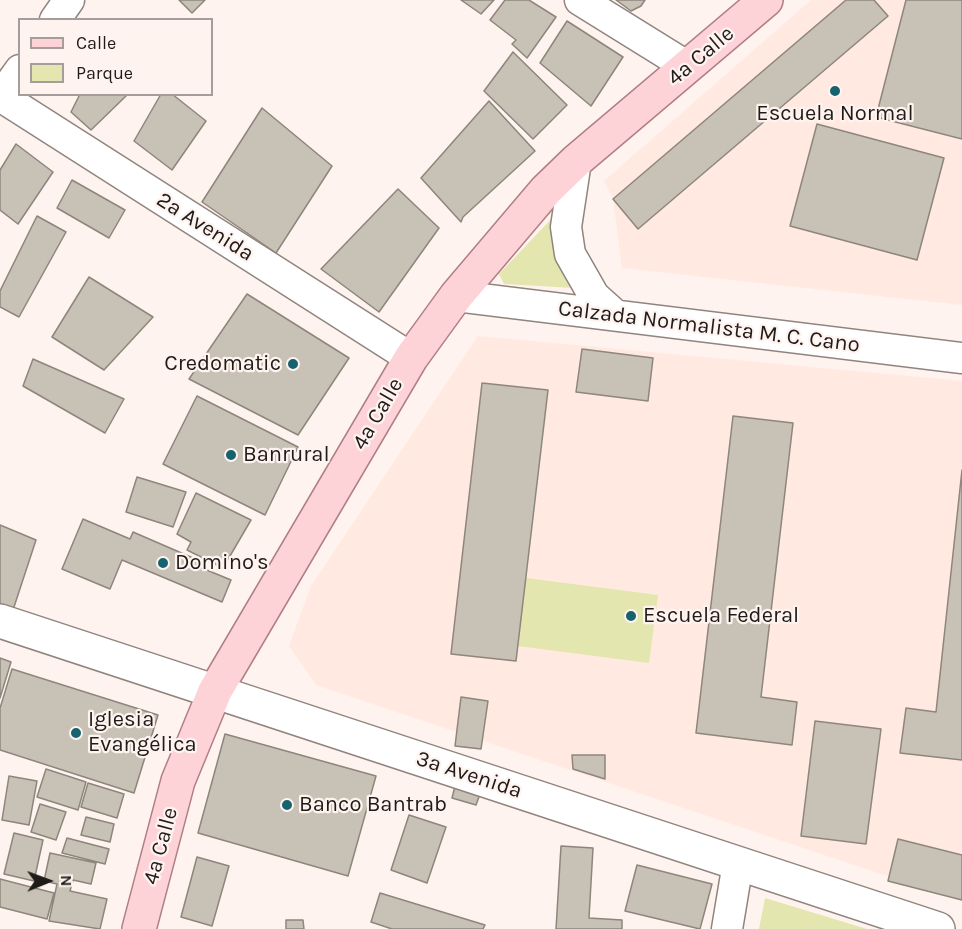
<!DOCTYPE html>
<meta charset="utf-8">
<style>
body{margin:0}
#map{position:relative;width:962px;height:929px;overflow:hidden;background:#fff3ef;font-family:Karla,sans-serif}
canvas{display:block}
.legend{position:absolute;left:18px;top:18px;width:195px;height:78px;box-sizing:border-box;background:#fff3ef;border:2px solid #a59d99;margin:0;padding:8px 10px;list-style:none;font-size:18px;color:#1f1b19}
.legend li{display:flex;align-items:center;gap:12px;height:30px}
.legend b{width:30px;border:2px solid #a59d99}
.north{position:absolute;left:18px;top:851px;width:60px;height:60px;-webkit-text-stroke:4px #fff3ef;paint-order:stroke;rotate:89deg;font-size:16px;font-weight:700;line-height:24px;text-align:center;color:#1f1b19}
.north::after{content:'';display:block;margin:auto;width:21px;height:27px;background:#1f1b19;clip-path:polygon(50% 0,100% 100%,50% 72%,0 100%)}
</style>
<div id="map">
<canvas width="962" height="929"></canvas>
<ul class="legend">
<li><b style="height:8px;background:#fdd3d8"></b>Calle</li>
<li><b style="height:16px;background:#e4e6b0"></b>Parque</li>
</ul>
<div class="north">N</div>
</div>
<script>
const c = document.querySelector('canvas').getContext('2d');
c.lineJoin = 'round';
function fillPath(path, color) { c.fillStyle = color; c.fill(path, 'evenodd'); }
const shape = rows => new Path2D(rows.map(r => 'M' + r).join(''));
function strokePath(path, color, width, dash) { c.strokeStyle = color; c.lineWidth = width; c.lineCap = dash ? 'butt' : 'round'; c.setLineDash(dash || []); c.stroke(path); }
function write(font, color, halo, rows, align = 'center') {
  c.font = font + ' Karla,sans-serif'; c.lineWidth = 4.5; c.setLineDash([]); c.textBaseline = 'middle'; c.strokeStyle = halo; c.fillStyle = color; for (const [text, x, y, turn = 0] of rows) {
    c.save(); c.translate(x, y); c.rotate((+turn || 0) * Math.PI / 180); c.textAlign = isNaN(turn) ? turn : align; if (halo) c.strokeText(text, 0, 0); c.fillText(text, 0, 0); c.restore();
  }
}
fillPath(shape([
 [811,0,962,0,962,305,622,268,613,199,604,181],
 [478,336,962,381,962,901,316,685,289,646,311,586]
]), '#ffe9e0');
fillPath(shape([
 [553,217,573,288,504,284,499,274],
 [526,578,658,595,649,663,518,646],
 [765,898,867,929,759,929]
]), '#e4e6b0');
const building = shape([
 [179,0,205,0,192,13,179,0],
 [461,0,494,0,481,14,461,0],
 [505,0,529,0,556,17,527,58,512,44,516,40,490,20,505,0],
 [616,0,645,0,641,6,631,11,616,0],
 [846,0,874,0,888,16,638,229,613,199,846,0],
 [906,0,962,0,962,139,876,117,906,0],
 [567,21,623,57,591,106,540,63,567,21],
 [513,52,567,105,533,139,484,91,513,52],
 [80,94,124,94,126,96,91,130,71,112,80,94],
 [161,94,172,94,206,121,172,170,134,141,161,94],
 [489,101,535,151,463,217,461,222,421,178,489,101],
 [262,108,332,166,276,253,202,202,262,108],
 [817,124,944,158,917,260,790,226,817,124],
 [16,144,53,172,18,224,0,210,0,170,16,144],
 [72,180,125,210,109,238,57,208,72,180],
 [398,189,439,228,379,312,321,269,398,189],
 [37,216,66,232,19,317,0,307,0,291,37,216],
 [89,277,153,317,104,370,52,337,89,277],
 [247,294,349,358,298,435,189,379,247,294],
 [582,349,653,358,648,401,576,392,582,349],
 [33,359,124,399,105,433,23,386,33,359],
 [482,383,548,390,516,661,451,654,482,383],
 [197,396,298,447,265,515,163,464,197,396],
 [733,416,793,423,761,697,797,702,792,745,696,733,733,416],
 [962,470,962,760,900,753,906,708,936,712,962,470],
 [137,477,186,492,173,527,126,512,137,477],
 [196,493,251,520,223,568,187,550,191,542,177,534,196,493],
 [83,519,130,539,133,532,200,561,197,566,231,580,222,602,122,560,110,589,62,569,83,519],
 [0,525,36,540,13,610,0,605,0,525],
 [0,658,11,662,0,698,0,658],
 [12,669,158,715,134,793,0,750,0,708,12,669],
 [461,697,488,701,481,749,455,746,461,697],
 [815,721,881,729,866,844,801,836,815,721],
 [225,734,376,776,348,876,198,833,225,734],
 [572,755,605,755,605,779,573,769,572,755],
 [46,769,86,782,78,810,37,797,46,769],
 [9,776,37,781,29,825,2,820,9,776],
 [88,783,124,794,117,818,81,807,88,783],
 [455,786,480,794,476,805,452,798,455,786],
 [40,804,66,812,56,840,31,832,40,804],
 [409,815,446,827,427,883,391,870,409,815],
 [86,817,114,824,110,842,81,835,86,817],
 [14,833,43,840,34,881,4,874,14,833],
 [67,838,109,849,105,864,62,853,67,838],
 [898,839,962,855,962,900,888,881,898,839],
 [561,846,593,848,589,918,622,920,622,929,556,929,561,846],
 [50,853,96,863,91,884,73,880,70,891,107,899,100,929,49,921,57,884,44,881,50,853],
 [197,857,229,866,212,926,181,917,197,857],
 [637,865,712,884,700,929,625,911,637,865],
 [0,879,54,893,47,919,0,907,0,879],
 [380,893,485,925,483,929,392,929,371,922,380,893],
 [286,920,303,920,304,929,286,929,286,920]
]);
fillPath(building, '#c8c1b6');
strokePath(building, '#8d867c', 1.5);
const street = shape([
 [580,0,688,67],
 [55,20,69,0],
 [0,96,411,358],
 [0,98,20,70],
 [576,161,566,227,570,254,594,296,614,314],
 [456,296,962,358],
 [727,929,738,863]
]);
const secondary = shape([
 [0,621,938,929]
]);
const primary = shape([
 [139,929,178,781,215,691,411,358,456,296,546,190,576,161,766,0]
]);
strokePath(street, '#90847e', 33);
strokePath(secondary, '#90847e', 36);
strokePath(primary, '#af7f84', 36);
strokePath(street, '#fff', 30);
strokePath(secondary, '#fff', 33);
strokePath(primary, '#fdd3d8', 33);
for (const [x, y, r, color] of [
 [835,91,6,"#16626e"],
 [293,364,6,"#16626e"],
 [231,455,6,"#16626e"],
 [163,563,6,"#16626e"],
 [631,616,6,"#16626e"],
 [76,733,6,"#16626e"],
 [287,805,6,"#16626e"]
]) { const dot = new Path2D(); dot.arc(x, y, r, 0, 2 * Math.PI); c.fillStyle = color; c.fill(dot); strokePath(dot, '#fff3ef', 2); }
write('22px', '#1f1b19', '#fff3ef', [
 ["4a Calle",701,56,-40],
 ["2a Avenida",205,227,32],
 ["Calzada Normalista M. C. Cano",709,327,7],
 ["4a Calle",378,414,-60],
 ["3a Avenida",469,775,18],
 ["4a Calle",161,846,-75]
]);
write('22px', '#1f1b19', '#fff3ef', [
 ["Escuela Normal",835,114,"center"],
 ["Credomatic",281,364,"right"],
 ["Banrural",243,455],
 ["Domino's",175,563],
 ["Escuela Federal",643,616],
 ["Iglesia",88,720],
 ["Evangélica",88,745],
 ["Banco Bantrab",299,805]
], 'left');
</script>
